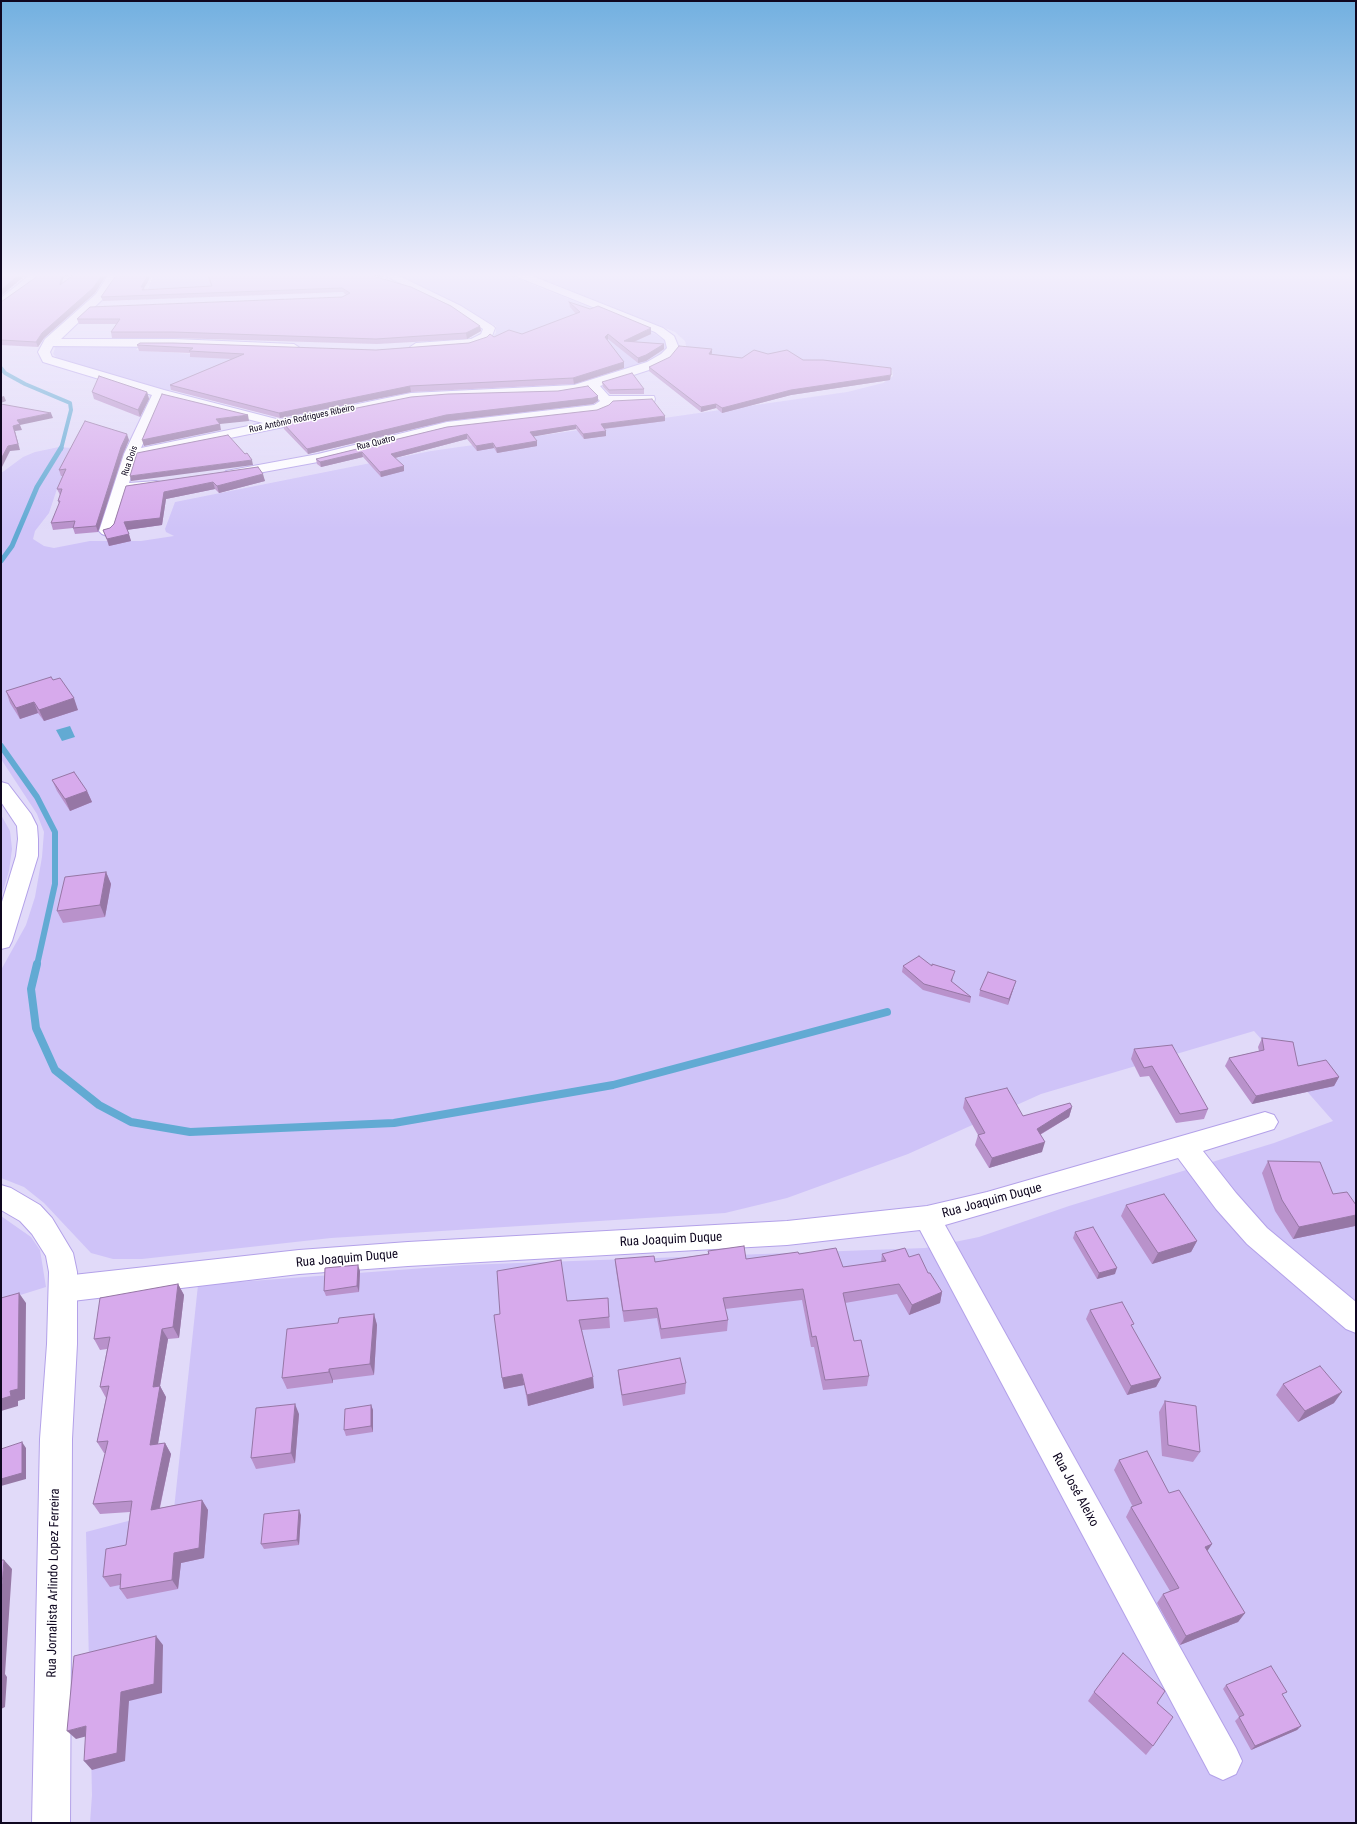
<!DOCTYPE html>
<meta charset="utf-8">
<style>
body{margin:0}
#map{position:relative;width:1357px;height:1824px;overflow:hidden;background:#e1daf9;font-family:"Roboto Condensed",sans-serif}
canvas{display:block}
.frame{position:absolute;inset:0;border:2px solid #0f0720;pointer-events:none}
</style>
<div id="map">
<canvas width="1357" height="1824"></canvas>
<div class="frame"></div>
</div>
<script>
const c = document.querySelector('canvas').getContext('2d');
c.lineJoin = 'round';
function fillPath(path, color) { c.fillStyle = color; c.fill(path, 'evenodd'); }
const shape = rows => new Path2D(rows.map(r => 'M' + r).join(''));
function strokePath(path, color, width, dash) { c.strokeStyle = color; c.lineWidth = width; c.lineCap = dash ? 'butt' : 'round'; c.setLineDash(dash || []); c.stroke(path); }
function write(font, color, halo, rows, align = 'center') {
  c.font = font + ' "Roboto Condensed",sans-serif'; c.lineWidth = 3; c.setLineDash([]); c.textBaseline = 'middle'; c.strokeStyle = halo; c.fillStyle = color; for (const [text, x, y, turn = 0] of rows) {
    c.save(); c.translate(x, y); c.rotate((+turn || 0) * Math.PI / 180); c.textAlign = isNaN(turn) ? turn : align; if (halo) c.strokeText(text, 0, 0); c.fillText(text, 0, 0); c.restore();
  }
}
fillPath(shape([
 [122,274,346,274,349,275,159,291,148,289,152,278,119,278],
 [395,274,507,274,655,334,667,342,667,350,653,361,621,372,603,367,193,381,168,391,58,359,53,354,56,345,140,345,136,350,307,362,490,339,496,333,496,326],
 [529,274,1356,274,1356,1823,90,1823,92,1795,86,1532,174,1509,198,1285,465,1265,925,1248,979,1237,1069,1206,1274,1143,1333,1121,1254,1031,1041,1094,908,1154,787,1198,725,1213,331,1238,142,1259,113,1259,91,1253,44,1203,24,1187,1,1178,1,970,26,925,35,897,42,857,44,832,37,814,1,759,1,473,4,471,23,457,35,452,59,447,72,448,72,458,58,486,49,513,35,531,33,539,44,546,54,548,90,541,141,541,174,536,166,532,165,529,175,502,431,451,847,392,883,383,893,376,892,370,880,366,848,364,763,368,687,350,685,341,675,332],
 [1,815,10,831,12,849,9,871,1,897],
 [1,1216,31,1237,40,1250,46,1287,1,1301]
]), '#cfc3f8');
fillPath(shape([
 [70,726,75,737,62,741,56,730]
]), '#62aad3');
strokePath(shape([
 [1,368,5,373,25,384,70,403,71,410,61,449]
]), '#62aad3', 4);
strokePath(shape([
 [1,561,12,546,37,487,61,448]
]), '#62aad3', 5);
strokePath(shape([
 [1,746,37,797,55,832,55,884,37,965]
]), '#62aad3', 6);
strokePath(shape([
 [37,964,31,989,36,1028,55,1070,99,1105,131,1122,190,1132,394,1123,613,1085,887,1012]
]), '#62aad3', 8);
const minor = shape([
 [109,274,119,274,104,298,61,339,174,339,294,344,300,348,294,352,174,347,53,346,50,352,52,357,164,390,280,420,411,393,574,385,647,362,661,354,667,348,665,340,655,332,515,276,514,274,527,274,663,328,674,336,679,348,669,360,655,368,600,386,609,396,654,396,655,399,654,402,649,403,612,404,609,408,597,413,447,430,318,462,231,478,226,477,224,474,226,471,318,454,447,422,594,405,600,401,589,389,558,395,449,398,411,401,137,457,129,483,156,481,161,482,163,485,161,488,156,489,126,492,115,531,112,534,107,536,102,534,99,531,124,454,152,395,43,362,38,352,45,339,96,294,109,274],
 [163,398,263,423,141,448,163,398],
 [382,274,395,274,461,306,493,326,495,328,492,336,474,346,412,350,410,347,416,343,471,339,481,334,483,329,453,310,382,274],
 [1265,1112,1274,1115,1278,1122,1274,1129,1203,1151,1236,1193,1267,1228,1356,1302,1356,1333,1346,1329,1247,1244,1216,1209,1178,1158,945,1225,1236,1748,1242,1761,1236,1774,1223,1780,1210,1774,920,1230,787,1245,408,1266,299,1274,64,1302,54,1298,50,1289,54,1280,64,1276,299,1250,408,1242,787,1221,927,1206,987,1192,1265,1112]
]);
const tertiary = shape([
 [29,274,39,274,35,282,28,288,1,306,1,298,26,278,29,274],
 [1,782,8,784,31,814,37,826,38,839,38,856,12,941,9,947,1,949,1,905,16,856,18,839,17,826,1,802,1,782],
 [1,1185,11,1188,40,1205,52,1218,73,1253,77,1272,77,1344,72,1439,70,1823,32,1823,40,1439,47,1344,49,1272,46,1256,32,1234,20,1221,1,1210,1,1185]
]);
strokePath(minor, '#b3a1e9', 2);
strokePath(tertiary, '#b3a1e9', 2);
fillPath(minor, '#fff');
fillPath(tertiary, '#fff');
fillPath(shape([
 [64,274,62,283,75,274,107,274,95,293,44,338,38,347,1,345,1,302],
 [207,274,366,274,480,326,481,331,467,339,377,344,174,338,112,338,111,332,117,324,79,324,77,319,342,297,346,295,343,292,103,301,101,297,126,276,148,275,149,280,144,288,145,290,211,286],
 [477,274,490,274,483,276],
 [569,302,651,334,634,342,664,344,664,349,646,361,638,363,608,339,607,340,624,362,624,368,574,384,411,392,280,418,171,390,170,385,232,359,190,357,190,353,139,351,137,345,376,350,469,343,494,337,522,334,576,314,570,307],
 [712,349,711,354,742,358,768,354,803,360,890,380,791,395,722,413,716,408,701,412,649,371,649,367],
 [602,382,644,389,644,394,610,394,603,387],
 [92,392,147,392,149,399,140,417,94,399],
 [598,401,593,404,447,421,308,454,284,429,283,423],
 [665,421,604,429,606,436,584,439,576,429,534,436,537,446,497,453,494,448,477,451,467,439,395,458,404,471,381,477,363,457,321,467,317,464,316,459,447,427],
 [129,440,123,454,98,532,75,534,73,528,53,530,51,523,59,504,58,501,60,495,57,489,63,476,61,476,59,470],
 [258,467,265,481,219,493,215,489,166,499,162,525,127,530,131,541,109,546,103,530,110,528,114,524,126,486],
 [53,680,78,710,44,721,38,713,20,719,10,703,6,691],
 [52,780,87,791,92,802,70,811,57,791],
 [106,872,111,884,105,917,63,923,57,911],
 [903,966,932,966,953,977,952,982,971,997,970,1003,923,990,902,972],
 [1014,987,1008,1005,979,996,980,990],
 [1262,1038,1298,1066,1339,1077,1334,1086,1252,1104,1225,1066,1229,1058,1259,1051,1258,1047],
 [1134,1049,1208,1109,1204,1119,1176,1123,1149,1076,1140,1077,1131,1059],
 [965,1098,1023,1116,1072,1107,1069,1117,1040,1135,1042,1152,989,1168,975,1145,978,1135,963,1108],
 [1268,1161,1355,1226,1293,1239,1275,1211,1262,1173],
 [1126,1205,1197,1241,1191,1252,1152,1264,1121,1216],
 [1075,1232,1115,1274,1097,1279,1073,1238],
 [708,1251,746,1259,799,1254,843,1267,881,1262,882,1254,909,1257,928,1273,942,1292,940,1303,909,1315,897,1294,845,1303,854,1341,869,1376,867,1386,823,1390,814,1347,811,1347,802,1300,725,1309,728,1320,727,1331,661,1339,657,1318,624,1322,616,1270,615,1259,655,1262,708,1254],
 [360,1271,359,1292,326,1296,324,1291],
 [178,1284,184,1295,179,1338,168,1339,160,1386,166,1397,158,1444,165,1443,171,1454,160,1508,202,1500,208,1510,204,1558,181,1563,178,1589,127,1599,120,1589,120,1585,110,1587,103,1577,126,1545,130,1512,100,1514,93,1504,105,1453,104,1453,97,1442,106,1398,100,1387,107,1349,100,1350,94,1339],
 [608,1298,610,1328,582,1330,594,1388,528,1406,524,1385,504,1389,502,1378,567,1301],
 [1090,1310,1132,1328,1161,1378,1156,1387,1127,1395,1086,1319],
 [374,1314,377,1325,374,1375,333,1380,333,1383,287,1389,282,1378,338,1323],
 [618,1370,686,1383,685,1394,623,1406,619,1381],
 [1283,1384,1334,1403,1298,1422,1276,1395],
 [1165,1401,1200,1452,1193,1462,1162,1456,1159,1412],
 [371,1405,373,1410,373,1432,346,1436,344,1430],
 [299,1414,295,1463,256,1469,251,1458],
 [1119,1460,1169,1493,1212,1544,1207,1551,1245,1613,1238,1622,1180,1645,1157,1603,1163,1594,1170,1591,1126,1517,1131,1507,1133,1507,1114,1470],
 [301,1515,299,1545,264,1549,261,1544],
 [1226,1685,1283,1696,1301,1726,1297,1730,1251,1750,1235,1721,1239,1717,1223,1689],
 [1094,1692,1157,1703,1153,1746,1146,1755,1088,1701]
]), '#b992cb');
fillPath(shape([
 [20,274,27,274,1,296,1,290],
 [62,274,64,274,61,289,60,285],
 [103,274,107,274,95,293,44,338,38,347,36,342,42,333],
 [122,274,129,274,120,281,119,276],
 [483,274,490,274,483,276],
 [148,275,149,280,144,288,145,292,144,295,141,287],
 [480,326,481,331,467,339,466,333],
 [651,328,651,334,624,346,624,341],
 [608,334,608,339,605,342,605,337],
 [664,344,664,349,646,361,638,363,638,358],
 [712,349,712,353,709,359,709,354],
 [624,362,624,368,574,384,573,378],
 [891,375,890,380,791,395,722,413,722,408,791,390],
 [410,386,411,392,280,418,279,413],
 [147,392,149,399,140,417,138,410],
 [4,396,6,401,1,403,1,397],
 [598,396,598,401,593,404,447,421,308,454,307,449,446,415],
 [716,404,716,408,701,412,701,407],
 [51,413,53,418,20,425,22,430,15,431,20,450,10,451,1,469,1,459,13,426,17,420],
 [248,415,249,421,220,424,221,430,144,446,142,440,216,419],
 [665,416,665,421,601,429,601,424],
 [576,425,576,429,531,437,530,432],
 [606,431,606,436,584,439,583,434],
 [127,434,129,440,123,454,98,532,96,526,121,447],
 [467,434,467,439,391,459,391,454],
 [537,441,537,446,497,453,496,448],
 [493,443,494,448,477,451,476,446],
 [362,452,363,457,321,467,320,462],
 [252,460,253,465,131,481,130,476],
 [404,466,404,471,381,477,380,472],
 [263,474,265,481,219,493,217,486],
 [213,482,215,489,166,499,162,525,126,530,124,522,164,492],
 [129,534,131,541,109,546,107,539],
 [74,698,78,710,44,721,39,710],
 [34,702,38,713,20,719,16,708],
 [87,791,92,802,70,811,65,799],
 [106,872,111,884,105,917,100,905],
 [1016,981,1008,1005,1009,999],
 [1339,1077,1334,1086,1252,1104,1256,1096],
 [1072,1107,1069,1117,1034,1138,1037,1129],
 [1045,1142,1042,1152,989,1168,992,1158],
 [1356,1215,1356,1224,1355,1226,1293,1239,1299,1227],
 [1197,1241,1191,1252,1152,1264,1158,1253],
 [358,1265,360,1271,359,1292,357,1286],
 [1117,1268,1115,1274,1097,1279,1099,1273],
 [178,1284,184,1295,179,1338,173,1327],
 [942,1292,940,1303,909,1315,912,1305],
 [19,1293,26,1303,25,1399,18,1401,18,1406,1,1411,1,1399,10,1391],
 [374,1314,377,1325,374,1375,370,1364],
 [162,1329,168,1339,160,1386,166,1397,156,1455,150,1445,153,1387],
 [329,1369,333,1380,333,1383,329,1372],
 [522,1374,524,1385,504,1389,502,1378],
 [593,1377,594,1388,528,1406,527,1395],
 [1161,1378,1156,1387,1127,1395,1131,1386],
 [1342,1392,1334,1403,1298,1422,1305,1411],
 [295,1404,299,1414,295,1463,291,1453],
 [371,1405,373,1410,373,1432,371,1426],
 [22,1442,26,1448,26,1479,1,1486,1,1479],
 [165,1443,171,1454,157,1520,151,1510],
 [202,1500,208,1510,204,1558,181,1563,178,1589,172,1580,174,1553],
 [299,1510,301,1515,299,1545,297,1540],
 [1212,1544,1206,1553,1205,1547],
 [4,1560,12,1569,5,1674,7,1677,5,1707,1,1709,1,1597],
 [1245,1613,1238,1622,1180,1645,1186,1636],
 [156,1636,163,1645,162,1693,129,1701,125,1761,92,1770,84,1761,121,1692],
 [86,1726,95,1734,76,1739,67,1731],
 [1301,1726,1297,1730,1251,1750,1255,1746]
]), '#9677a5');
const building = shape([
 [1,274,20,274,1,290,1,274],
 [36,274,62,274,60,285,75,274,103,274,93,288,42,333,36,342,1,340,1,302,35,278,36,274],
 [117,274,122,274,119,276,148,275,141,287,144,287,142,290,212,286,208,274,366,274,411,287,451,306,480,326,466,333,376,339,173,332,111,332,120,319,77,319,90,307,342,297,350,293,342,288,101,297,117,274],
 [569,302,590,309,598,306,651,328,624,341,664,344,646,355,638,358,608,334,605,337,624,362,573,378,410,386,279,413,170,385,244,354,189,351,193,348,137,345,140,343,173,343,376,350,469,343,487,337,490,334,494,337,509,330,522,334,580,312,569,302],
 [679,346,712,349,709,354,742,358,754,350,768,354,787,350,803,360,823,360,891,368,891,375,791,390,722,408,716,404,701,407,649,367,670,357,679,346],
 [632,373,644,389,609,390,602,382,632,373],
 [99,376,147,392,138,410,92,392,99,376],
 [588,386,598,396,593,398,446,415,307,449,283,423,411,397,448,394,558,391,588,386],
 [162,394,248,415,216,419,220,424,142,440,162,394],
 [652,399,665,416,601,424,606,431,583,434,576,425,530,432,537,441,496,448,493,443,476,446,467,434,391,454,404,466,380,472,362,452,320,462,316,459,447,427,597,410,609,405,613,401,652,399],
 [1,404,51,413,17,420,20,424,13,426,18,444,8,446,1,459,1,404],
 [85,421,127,434,121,447,96,526,73,528,75,521,51,523,60,501,58,501,62,489,57,489,66,469,59,470,85,421],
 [228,435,245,454,247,453,252,460,130,476,137,453,228,435],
 [258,467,263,474,217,486,213,482,164,492,160,518,124,522,129,534,107,539,103,530,110,528,114,524,126,486,258,467],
 [51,677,53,680,60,678,74,698,39,710,34,702,16,708,6,691,51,677],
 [74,772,87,791,65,799,52,780,74,772],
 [106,872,100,905,57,911,65,877,106,872],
 [919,956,932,966,932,964,955,971,951,981,971,997,924,984,903,966,919,956],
 [988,972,1016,981,1009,999,980,990,988,972],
 [1262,1038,1293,1042,1298,1066,1326,1060,1339,1077,1256,1096,1229,1058,1264,1050,1262,1038],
 [1172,1045,1208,1109,1180,1114,1152,1066,1144,1068,1134,1049,1172,1045],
 [1007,1088,1023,1116,1070,1103,1072,1107,1037,1129,1045,1142,992,1158,978,1135,985,1133,965,1098,1007,1088],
 [1268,1161,1320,1162,1333,1194,1347,1192,1356,1205,1356,1215,1299,1227,1282,1200,1268,1161],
 [1164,1194,1197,1241,1158,1253,1126,1205,1164,1194],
 [1093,1227,1117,1268,1099,1273,1075,1232,1093,1227],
 [744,1246,746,1259,798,1252,799,1254,836,1248,843,1267,886,1261,882,1254,905,1248,909,1257,919,1254,928,1273,930,1273,942,1292,912,1305,899,1284,843,1293,854,1341,861,1340,869,1376,825,1380,816,1336,812,1337,803,1289,723,1298,728,1320,661,1329,657,1308,623,1311,615,1259,654,1256,655,1262,709,1254,708,1251,744,1246],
 [561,1260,567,1301,608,1298,609,1317,579,1320,593,1377,527,1395,522,1374,502,1378,494,1315,500,1314,497,1271,561,1260],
 [358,1265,357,1286,324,1291,325,1268,358,1265],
 [178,1284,173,1327,162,1329,153,1387,160,1386,150,1445,165,1443,151,1510,202,1500,199,1548,174,1553,172,1580,120,1589,121,1574,103,1577,106,1549,126,1545,132,1501,93,1504,108,1441,97,1442,109,1386,100,1387,110,1337,94,1339,100,1298,178,1284],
 [19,1293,18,1389,10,1391,11,1396,1,1399,1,1298,19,1293],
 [1122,1302,1134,1324,1131,1325,1161,1378,1131,1386,1090,1310,1122,1302],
 [374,1314,370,1364,329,1369,329,1372,282,1378,287,1329,338,1323,339,1318,374,1314],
 [680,1358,686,1383,622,1395,618,1370,680,1358],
 [1320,1366,1342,1392,1305,1411,1283,1384,1320,1366],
 [1165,1401,1196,1406,1200,1452,1168,1445,1165,1401],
 [295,1404,291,1453,251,1458,256,1408,295,1404],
 [371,1405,371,1426,344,1430,345,1409,371,1405],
 [22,1442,22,1473,1,1479,1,1449,22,1442],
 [1147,1451,1169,1493,1179,1490,1212,1544,1205,1547,1245,1613,1186,1636,1163,1594,1179,1588,1131,1507,1142,1503,1119,1460,1147,1451],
 [299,1510,297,1540,261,1544,264,1514,299,1510],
 [1,1560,4,1560,1,1597,1,1560],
 [156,1636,154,1684,121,1692,117,1753,84,1761,86,1726,67,1731,74,1656,156,1636],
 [1123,1653,1165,1691,1157,1703,1173,1717,1153,1746,1094,1692,1123,1653],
 [1271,1666,1287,1692,1282,1694,1301,1726,1255,1746,1239,1717,1244,1715,1226,1685,1271,1666]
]);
fillPath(building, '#d7aaec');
strokePath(building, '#9677a5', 1);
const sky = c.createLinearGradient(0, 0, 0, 529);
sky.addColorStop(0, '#72b0e0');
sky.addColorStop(0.52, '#f2eefc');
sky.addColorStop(1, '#f2eefc00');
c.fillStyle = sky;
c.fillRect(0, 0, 1357, 529);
write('9px', '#0f0720', '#fff', [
 ["Rua Antônio Rodrigues Ribeiro",302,419,-12],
 ["Rua Quatro",376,443,-14],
 ["Rua Dois",130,461,-71]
]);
write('13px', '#0f0720', '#fff', [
 ["Rua Joaquim Duque",992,1201,-15],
 ["Rua Joaquim Duque",671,1240,-3],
 ["Rua Joaquim Duque",347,1259,-5],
 ["Rua José Aleixo",1075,1490,61],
 ["Rua Jornalista Arlindo Lopez Ferreira",54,1583,-89]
]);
</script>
